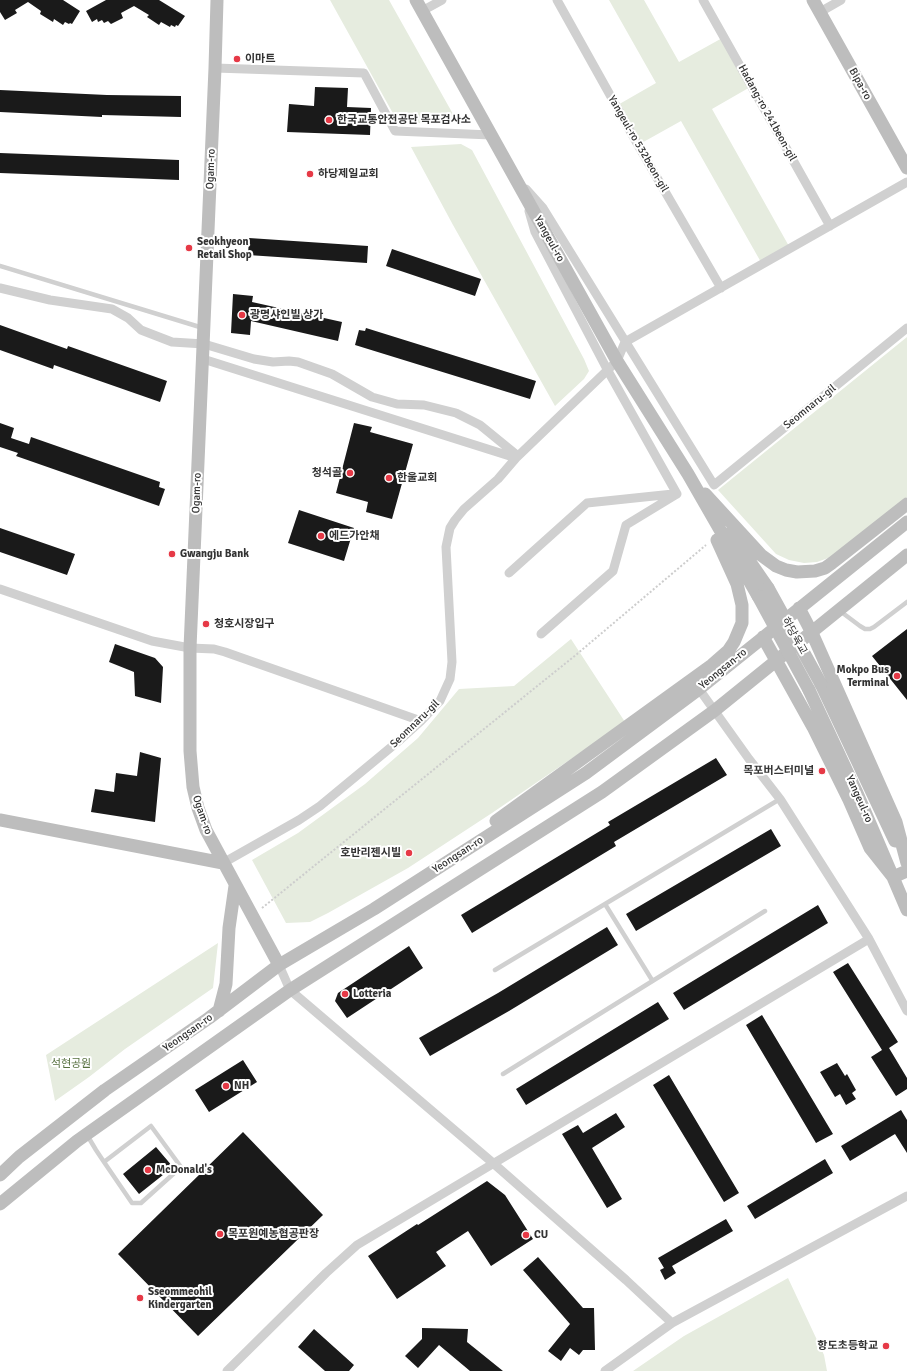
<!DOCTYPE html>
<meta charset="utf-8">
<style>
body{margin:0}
canvas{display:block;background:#fff}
</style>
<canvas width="907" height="1371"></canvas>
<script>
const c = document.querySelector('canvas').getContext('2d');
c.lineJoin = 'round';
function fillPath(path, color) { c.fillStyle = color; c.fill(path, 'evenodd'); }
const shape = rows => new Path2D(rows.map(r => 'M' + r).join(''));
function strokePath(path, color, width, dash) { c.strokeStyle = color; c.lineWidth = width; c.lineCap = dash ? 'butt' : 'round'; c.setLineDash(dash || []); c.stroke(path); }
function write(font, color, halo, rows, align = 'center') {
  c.font = font + ' Signika,"Noto Sans KR",sans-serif'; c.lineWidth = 4; c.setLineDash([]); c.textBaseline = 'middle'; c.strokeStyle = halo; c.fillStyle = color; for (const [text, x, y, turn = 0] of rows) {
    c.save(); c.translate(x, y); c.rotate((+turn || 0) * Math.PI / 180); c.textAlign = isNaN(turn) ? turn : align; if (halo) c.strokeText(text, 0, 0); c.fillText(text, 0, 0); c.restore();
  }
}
fillPath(shape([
 [330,0,389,0,458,123,403,123,395,117],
 [609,0,644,0,679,62,724,37,752,86,712,109,790,248,762,264,681,121,638,145,616,106,656,83],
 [461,144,472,150,584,359,589,371,584,379,555,406,453,225,411,147],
 [907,337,907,497,831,557,817,562,804,563,789,560,776,554,718,490],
 [571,639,625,722,492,813,408,868,328,913,310,922,286,923,252,860,298,833,365,784,418,738,459,689,514,686],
 [218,943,213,988,125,1049,89,1077,55,1101,46,1055],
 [788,1278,824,1355,827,1371,633,1371,684,1336]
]), '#e6ecdf');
fillPath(shape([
 [0,0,63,0,80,11,72,24,70,23,69,24,65,22,63,25,54,19,53,22,40,14,41,11,28,2,15,10,17,13,5,20,0,12],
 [106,0,159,0,185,16,178,26,176,25,175,27,171,25,170,27,161,22,159,25,147,17,149,15,134,6,121,13,123,18,111,24,108,21,104,23,102,20,98,22,97,19,92,22,86,11],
 [315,87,348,88,347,107,371,108,370,135,287,132,289,104,314,106],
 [0,90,107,95,181,96,181,117,102,115,102,117,0,112],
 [0,153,179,160,179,180,0,173],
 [249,238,368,246,367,263,248,255],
 [392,249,481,279,475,296,386,266],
 [233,294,253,296,252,302,342,322,338,341,251,321,250,335,231,333],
 [0,325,67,349,68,346,167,381,160,402,54,365,53,369,0,350],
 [366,328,536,381,530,399,355,345,359,330,365,331],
 [0,423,14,428,11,438,29,444,31,437,160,482,159,487,165,489,159,506,16,456,18,453,0,447],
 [354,423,372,427,370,432,413,444,392,519,366,512,368,502,336,493],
 [299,510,354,528,344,561,288,543],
 [0,528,75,554,67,575,0,552],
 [907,629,907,700,872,656],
 [115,644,155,658,163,667,161,703,135,696,134,672,109,662],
 [140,752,161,758,155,822,91,812,95,789,114,792,116,773,137,776],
 [716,758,727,775,614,842,616,846,472,933,461,915,610,825,608,822],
 [771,829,781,846,636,931,626,914],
 [818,905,828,923,684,1010,673,993],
 [607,927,618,945,509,1011,430,1056,419,1038,498,993],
 [409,946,423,968,347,1018,335,1001,338,993],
 [848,963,898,1042,889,1048,907,1078,907,1089,896,1096,871,1057,882,1050,833,972],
 [658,1002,669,1019,526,1105,516,1089],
 [762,1015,833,1134,816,1143,746,1025],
 [243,1060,257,1082,209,1112,195,1090],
 [837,1063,845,1076,847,1074,856,1090,852,1093,856,1099,846,1105,840,1094,835,1097,820,1072],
 [669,1075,739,1193,724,1202,653,1085],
 [901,1110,907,1120,907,1153,895,1134,850,1161,841,1146],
 [616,1113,625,1127,592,1148,622,1199,607,1208,562,1134,578,1125,583,1133],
 [243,1132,323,1215,198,1336,118,1254],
 [156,1147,173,1167,139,1194,123,1174],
 [825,1159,833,1173,755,1219,747,1206],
 [487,1181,505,1195,533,1239,491,1266,468,1231,436,1252,446,1266,397,1299,368,1256,417,1224,418,1225],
 [726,1219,733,1231,672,1266,676,1273,665,1280,660,1270,664,1268,658,1258],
 [538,1257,583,1308,594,1308,595,1350,583,1350,579,1355,570,1348,561,1361,548,1351,570,1324,523,1270],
 [422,1328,468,1329,467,1342,503,1371,470,1371,439,1345,418,1368,405,1356,422,1339],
 [314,1329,354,1365,349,1371,325,1371,298,1347]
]), '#1a1a1a');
strokePath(shape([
 [262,908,577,654,706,545]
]), '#cdcdcd', 2, [2, 2]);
strokePath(shape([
 [0,266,203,328],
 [840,611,860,626,865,629,870,629,874,627,907,602],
 [605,904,652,980],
 [495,970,780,799],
 [503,1074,765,911],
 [87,1135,96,1150,104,1162,132,1203,141,1203,181,1167,151,1126,104,1162]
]), '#d0d0d0', 4.5);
strokePath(shape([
 [557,0,638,145,721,288],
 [703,0,830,226],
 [422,11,442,0],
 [820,12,841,0],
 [215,68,364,73,395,131,491,135],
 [526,189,543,208,714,485,907,328],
 [529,211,535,232,608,371,677,494],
 [0,288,50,300,112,309,128,318,141,330,172,342,204,344,254,359,273,362,289,361,298,362,332,374,372,397,397,404,424,405,456,413,480,425,518,456],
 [203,359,516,458],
 [509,573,587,503,673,494],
 [0,589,152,641,190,648,214,649,225,652,421,721],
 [541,634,613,571,626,525,677,494],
 [699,689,749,759,780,799,869,939,907,1011],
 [223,863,299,820,320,806,401,739,421,721,440,701,450,679,452,662,446,547,450,528,455,520,464,509,498,479,516,458,617,361,625,342,907,182],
 [279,965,290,990,493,1163,626,1280,672,1323],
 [227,1371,326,1273,357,1245,869,939],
 [605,1371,672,1323,907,1196]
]), '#d0d0d0', 9);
strokePath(shape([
 [217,0,215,68,190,648,190,751,193,787,198,808,206,830,279,965],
 [416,0,617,361,688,474,758,596],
 [813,0,907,168],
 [705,494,761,555,776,566,786,570,797,572,815,571,825,568,832,563,907,504],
 [730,533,768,588],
 [799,608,812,633,896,822,907,863],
 [763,637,813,727,849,800,870,848,893,877,907,871],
 [821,684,895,841],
 [809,690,857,793,907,910],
 [0,820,223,863],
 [496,821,712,665,728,651,734,642,742,623,742,605,737,584,717,540],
 [219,1011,226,984,229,928,235,886],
 [0,1175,19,1157,105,1090,209,1018,279,965,374,909,586,773,699,689,907,522],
 [0,1204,77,1141,290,990,602,792,714,711,907,555]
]), '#bdbdbd', 13);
strokePath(shape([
 [768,588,821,684],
 [758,596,809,690]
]), '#bdbdbd', 13);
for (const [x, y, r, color] of [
 [237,59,4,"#e63946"],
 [329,120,4,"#e63946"],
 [310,174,4,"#e63946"],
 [189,248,4,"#e63946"],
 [242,315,4,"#e63946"],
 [350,473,4,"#e63946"],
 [389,478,4,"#e63946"],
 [321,536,4,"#e63946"],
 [172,554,4,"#e63946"],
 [206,624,4,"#e63946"],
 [897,676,4,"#e63946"],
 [822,771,4,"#e63946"],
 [409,853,4,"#e63946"],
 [345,994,4,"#e63946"],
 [226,1086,4,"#e63946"],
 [148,1170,4,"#e63946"],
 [220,1234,4,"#e63946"],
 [526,1235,4,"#e63946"],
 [140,1298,4,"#e63946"],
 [886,1346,4,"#e63946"]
]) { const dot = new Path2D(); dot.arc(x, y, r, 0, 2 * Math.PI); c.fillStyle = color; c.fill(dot); strokePath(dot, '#fff', 1.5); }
write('bold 11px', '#333', '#fff', [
 ["이마트",245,59],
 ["한국교통안전공단 목포검사소",337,120],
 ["하당제일교회",318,174],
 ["Seokhyeon",197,242],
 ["Retail Shop",197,255],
 ["광명샤인빌 상가",250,315],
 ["청석골",342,473,"right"],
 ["한울교회",397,478],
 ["에드가안채",329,536],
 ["Gwangju Bank",180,554],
 ["청호시장입구",214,624],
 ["Mokpo Bus",889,670,"right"],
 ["Terminal",889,683,"right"],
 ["목포버스터미널",814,771,"right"],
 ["호반리젠시빌",401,853,"right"],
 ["Lotteria",353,994],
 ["NH",234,1086],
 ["McDonald's",156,1170],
 ["목포원예농협공판장",228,1234],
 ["CU",534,1235],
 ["Sseommeohil",148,1292],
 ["Kindergarten",148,1305],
 ["항도초등학교",878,1346,"right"]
], 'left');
write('11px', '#333', '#fff', [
 ["Bipa-ro",860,84,61],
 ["Hadang-ro 241beon-gil",767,113,61],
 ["Yangeul-ro 532beon-gil",638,144,60],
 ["Ogam-ro",211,169,-88],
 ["Yangeul-ro",549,239,61],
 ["Seomnaru-gil",810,407,-39],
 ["Ogam-ro",197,493,-88],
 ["하당육교",794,636,61],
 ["Yeongsan-ro",723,669,-39],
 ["Seomnaru-gil",415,724,-44],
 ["Yangeul-ro",859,799,66],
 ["Ogam-ro",202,815,71],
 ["Yeongsan-ro",458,855,-33],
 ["Yeongsan-ro",188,1033,-35]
]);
write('11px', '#56703f', '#fff', [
 ["석현공원",71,1064]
]);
</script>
